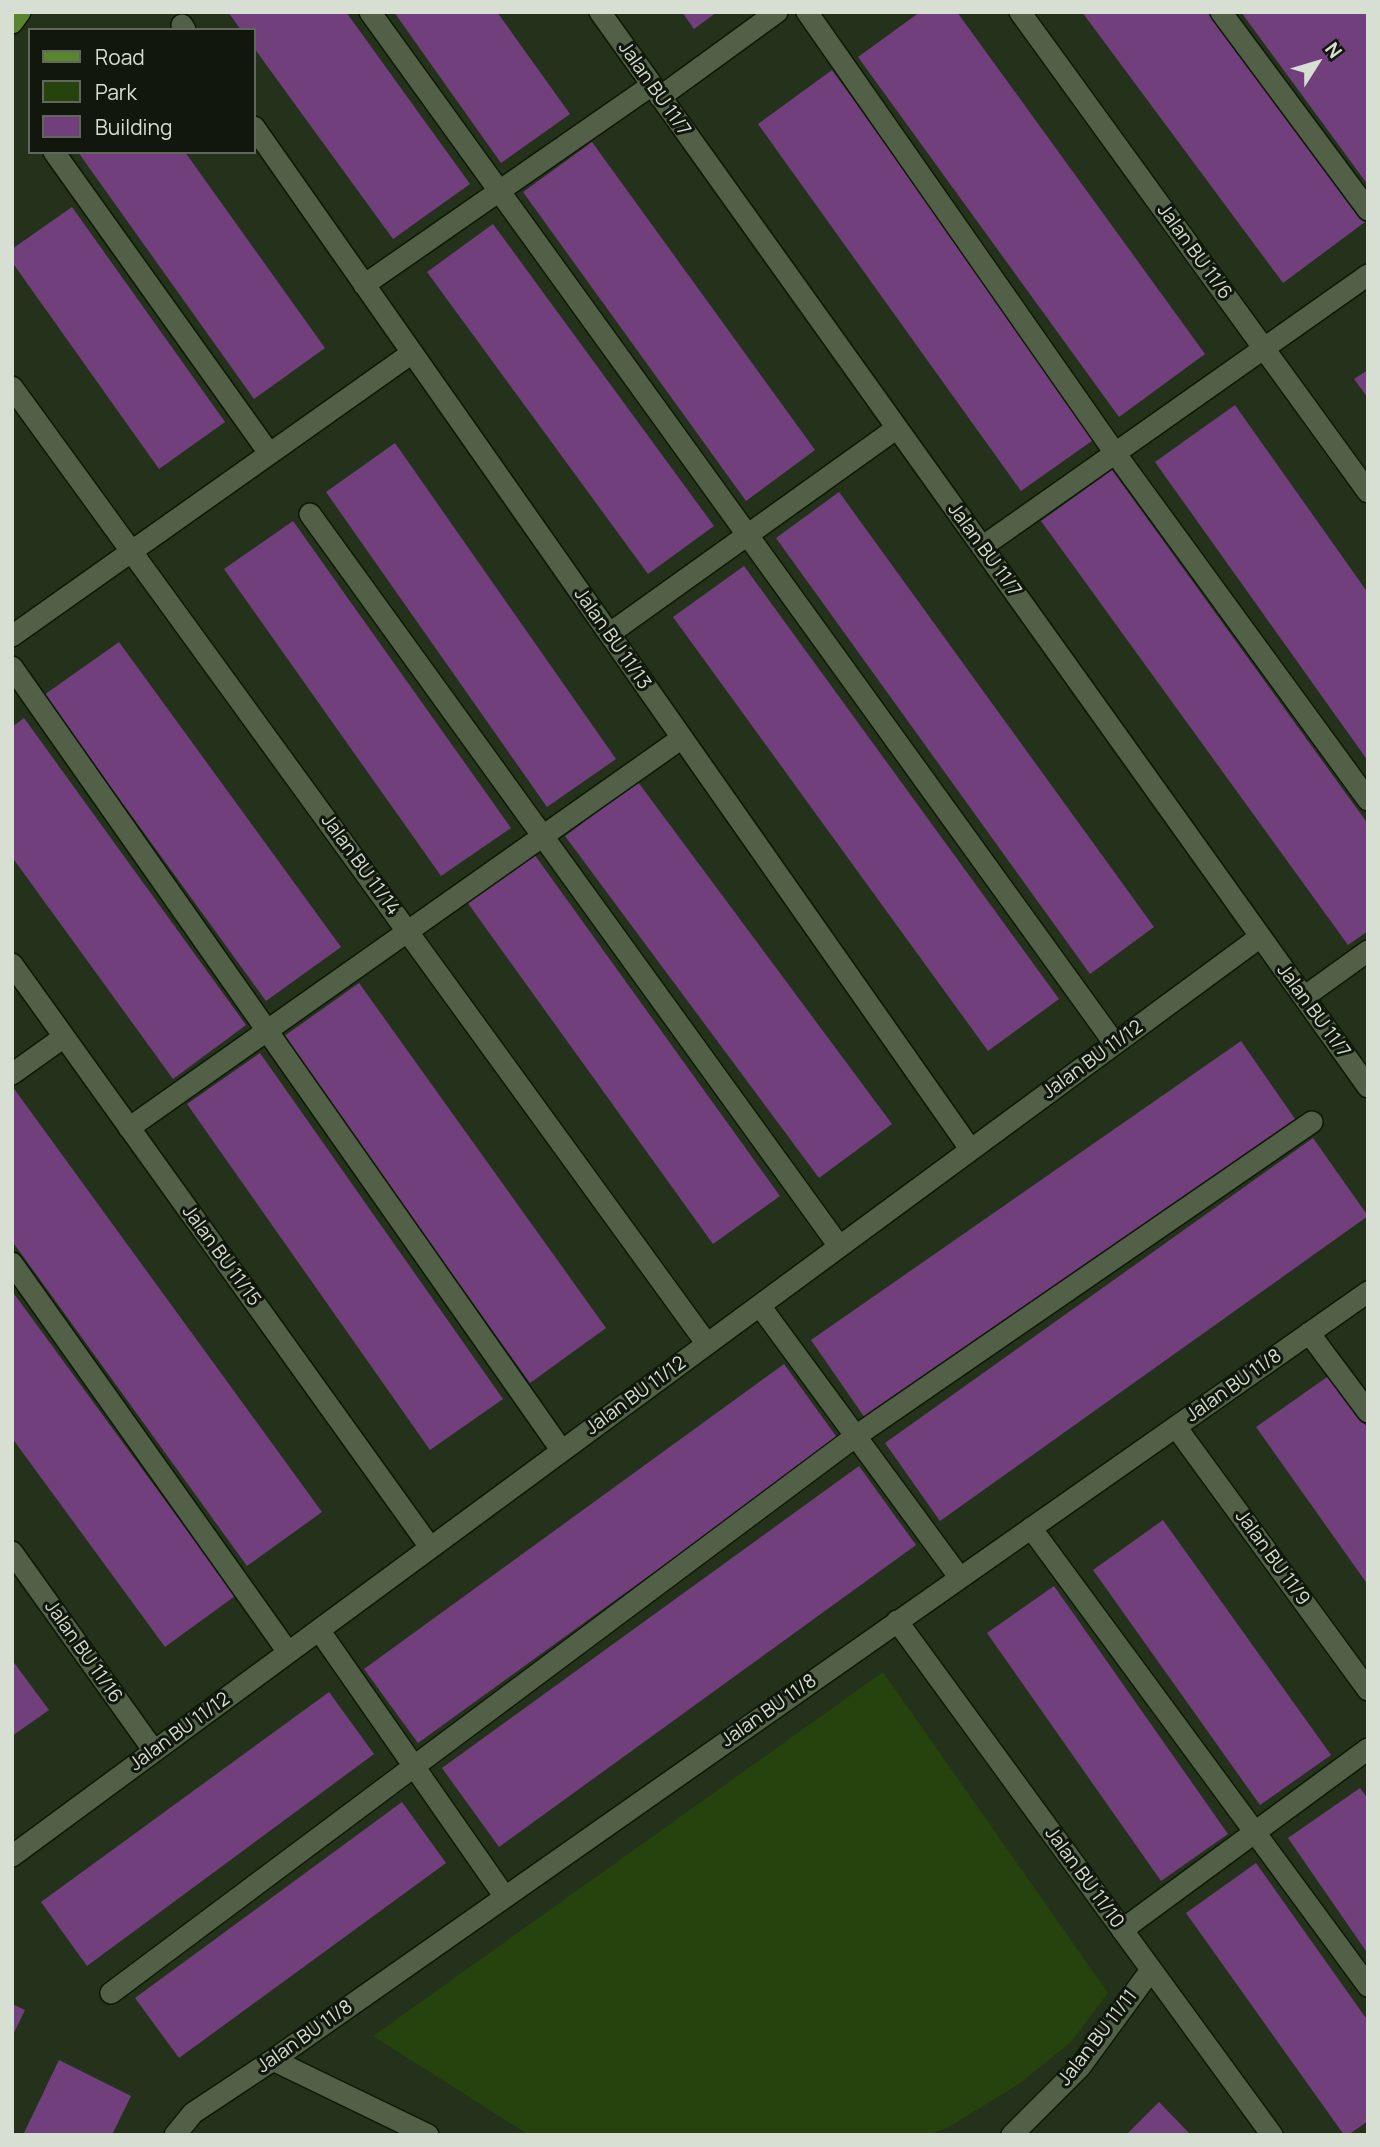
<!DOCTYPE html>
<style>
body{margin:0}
#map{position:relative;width:1380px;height:2147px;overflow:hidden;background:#24321b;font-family:Manrope,sans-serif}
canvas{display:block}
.frame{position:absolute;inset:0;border:14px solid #d6dfd1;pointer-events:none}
.legend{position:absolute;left:28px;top:28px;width:228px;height:126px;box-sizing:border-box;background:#11170d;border:2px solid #60675b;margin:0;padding:9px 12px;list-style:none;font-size:21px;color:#d6dfd1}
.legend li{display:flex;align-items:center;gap:14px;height:35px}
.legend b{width:35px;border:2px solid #60675b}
.north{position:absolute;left:1282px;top:28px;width:70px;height:70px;-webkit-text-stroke:5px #11170d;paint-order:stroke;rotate:53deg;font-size:19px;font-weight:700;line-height:28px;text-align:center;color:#d6dfd1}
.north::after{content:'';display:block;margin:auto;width:24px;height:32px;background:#d6dfd1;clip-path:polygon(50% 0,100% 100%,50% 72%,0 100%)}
</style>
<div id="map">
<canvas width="1380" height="2147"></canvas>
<div class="frame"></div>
<ul class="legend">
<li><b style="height:9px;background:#59852e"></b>Road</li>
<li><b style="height:19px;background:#26420d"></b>Park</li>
<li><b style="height:19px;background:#723f7d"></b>Building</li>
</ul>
<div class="north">N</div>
</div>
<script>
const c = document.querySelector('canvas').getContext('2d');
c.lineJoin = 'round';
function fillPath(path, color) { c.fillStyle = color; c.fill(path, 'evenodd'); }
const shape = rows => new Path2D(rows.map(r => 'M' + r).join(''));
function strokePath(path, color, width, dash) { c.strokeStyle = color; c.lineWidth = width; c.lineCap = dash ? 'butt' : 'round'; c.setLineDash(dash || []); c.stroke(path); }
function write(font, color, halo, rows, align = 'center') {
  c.font = font + ' Manrope,sans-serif'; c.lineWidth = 6; c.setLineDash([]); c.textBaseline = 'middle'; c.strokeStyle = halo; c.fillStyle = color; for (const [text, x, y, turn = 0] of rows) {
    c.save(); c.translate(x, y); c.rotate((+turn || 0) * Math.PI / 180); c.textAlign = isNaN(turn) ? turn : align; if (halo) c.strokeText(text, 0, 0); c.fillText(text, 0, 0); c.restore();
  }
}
fillPath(shape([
 [883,1672,1108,1993,1071,2042,1019,2084,947,2128,927,2135,529,2135,373,2036]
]), '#26420d');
fillPath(shape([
 [228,12,346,12,470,184,393,239,254,48,254,30,241,30],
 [394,12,497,12,570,114,501,163],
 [682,12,717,12,694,29],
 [920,12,957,12,1205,354,1119,417,858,57],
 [1082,12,1209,12,1365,222,1283,283],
 [1241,12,1368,12,1368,185],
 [832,70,1096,438,1021,491,758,124],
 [592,142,815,450,746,501,523,192],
 [78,152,185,152,325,348,254,399],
 [72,207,225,422,159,469,12,262,12,249],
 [493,224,714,526,648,574,427,272],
 [1368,370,1368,398,1354,379],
 [1235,405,1368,593,1368,761,1155,462],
 [395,443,616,759,547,807,326,492],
 [1112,470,1368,824,1368,931,1348,945,1041,521],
 [839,492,1154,927,1090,974,776,538],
 [293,521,511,828,441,876,224,569],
 [744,566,1059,999,988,1051,673,617],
 [119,642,341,947,266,1001,44,695],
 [24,718,246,1025,173,1079,12,857,12,727],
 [638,782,892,1124,819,1178,565,836],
 [534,854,780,1196,713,1244,467,902],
 [359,983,606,1328,530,1383,283,1037],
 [1241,1041,1295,1119,865,1418,811,1340],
 [260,1053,503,1399,430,1450,187,1104],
 [12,1086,322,1512,247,1566,12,1241],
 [1313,1138,1368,1216,940,1521,885,1443],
 [12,1291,235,1596,165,1647,12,1438],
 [784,1364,838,1439,418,1743,364,1669],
 [1330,1375,1368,1429,1368,1585,1256,1427],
 [859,1466,916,1545,499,1847,442,1768],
 [1163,1520,1331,1755,1260,1805,1093,1570],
 [1054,1586,1228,1834,1161,1881,987,1633],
 [12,1660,49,1710,12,1736],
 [329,1692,374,1754,87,1966,41,1902],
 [1360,1788,1368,1799,1368,1954,1288,1838],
 [402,1802,446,1863,179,2058,135,1998],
 [1256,1863,1368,2021,1368,2121,1348,2135,1344,2135,1186,1913],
 [12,2004,25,2010,12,2037],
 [59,2060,131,2096,112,2135,23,2135],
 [1159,2102,1191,2135,1126,2135]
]), '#723f7d');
const minor = shape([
 [370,12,1115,1044],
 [600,12,1368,1087],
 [807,12,1115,453,1368,800],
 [1020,12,1368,492],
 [1221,12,1368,210],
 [182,25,185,30],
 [660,97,777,12],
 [254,127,971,1150],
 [54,152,269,453],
 [364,285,652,85],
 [12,387,707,1344],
 [310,514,839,1246],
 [982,547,1368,275],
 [609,634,897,428],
 [12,636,412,353],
 [12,667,562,1451],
 [12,964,430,1547],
 [1304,997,1368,951],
 [12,1074,64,1037],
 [129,1128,682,738],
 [12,1263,288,1652],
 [760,1306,960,1578],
 [1309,1333,1368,1412],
 [1176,1427,1368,1690],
 [1031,1528,1368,1986],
 [12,1552,154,1751],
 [897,1621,1272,2135],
 [319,1630,505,1897],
 [12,1856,1260,937],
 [1122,1930,1368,1749],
 [111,1993,856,1436,1312,1122],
 [273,2060,428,2135],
 [175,2135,193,2113,273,2060,1368,1292],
 [1012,2135,1080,2067,1151,1970]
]);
const major = shape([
 [12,23,20,12]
]);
strokePath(minor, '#0d1904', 24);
strokePath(major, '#0d1904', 24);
strokePath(minor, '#516047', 21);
strokePath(major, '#59852e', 21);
write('19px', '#d6dfd1', '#11170d', [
 ["Jalan BU 11/7",654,89,55],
 ["Jalan BU 11/6",1194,252,54],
 ["Jalan BU 11/7",984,550,54],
 ["Jalan BU 11/13",612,639,55],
 ["Jalan BU 11/14",360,865,54],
 ["Jalan BU 11/7",1313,1011,54],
 ["Jalan BU 11/12",1093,1060,-36],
 ["Jalan BU 11/15",221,1256,54],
 ["Jalan BU 11/8",1234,1386,-35],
 ["Jalan BU 11/12",636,1396,-36],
 ["Jalan BU 11/9",1272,1558,54],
 ["Jalan BU 11/16",83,1652,55],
 ["Jalan BU 11/8",769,1711,-35],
 ["Jalan BU 11/12",180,1732,-36],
 ["Jalan BU 11/10",1084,1878,54],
 ["Jalan BU 11/8",305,2037,-35],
 ["Jalan BU 11/11",1098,2038,-52]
]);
</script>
